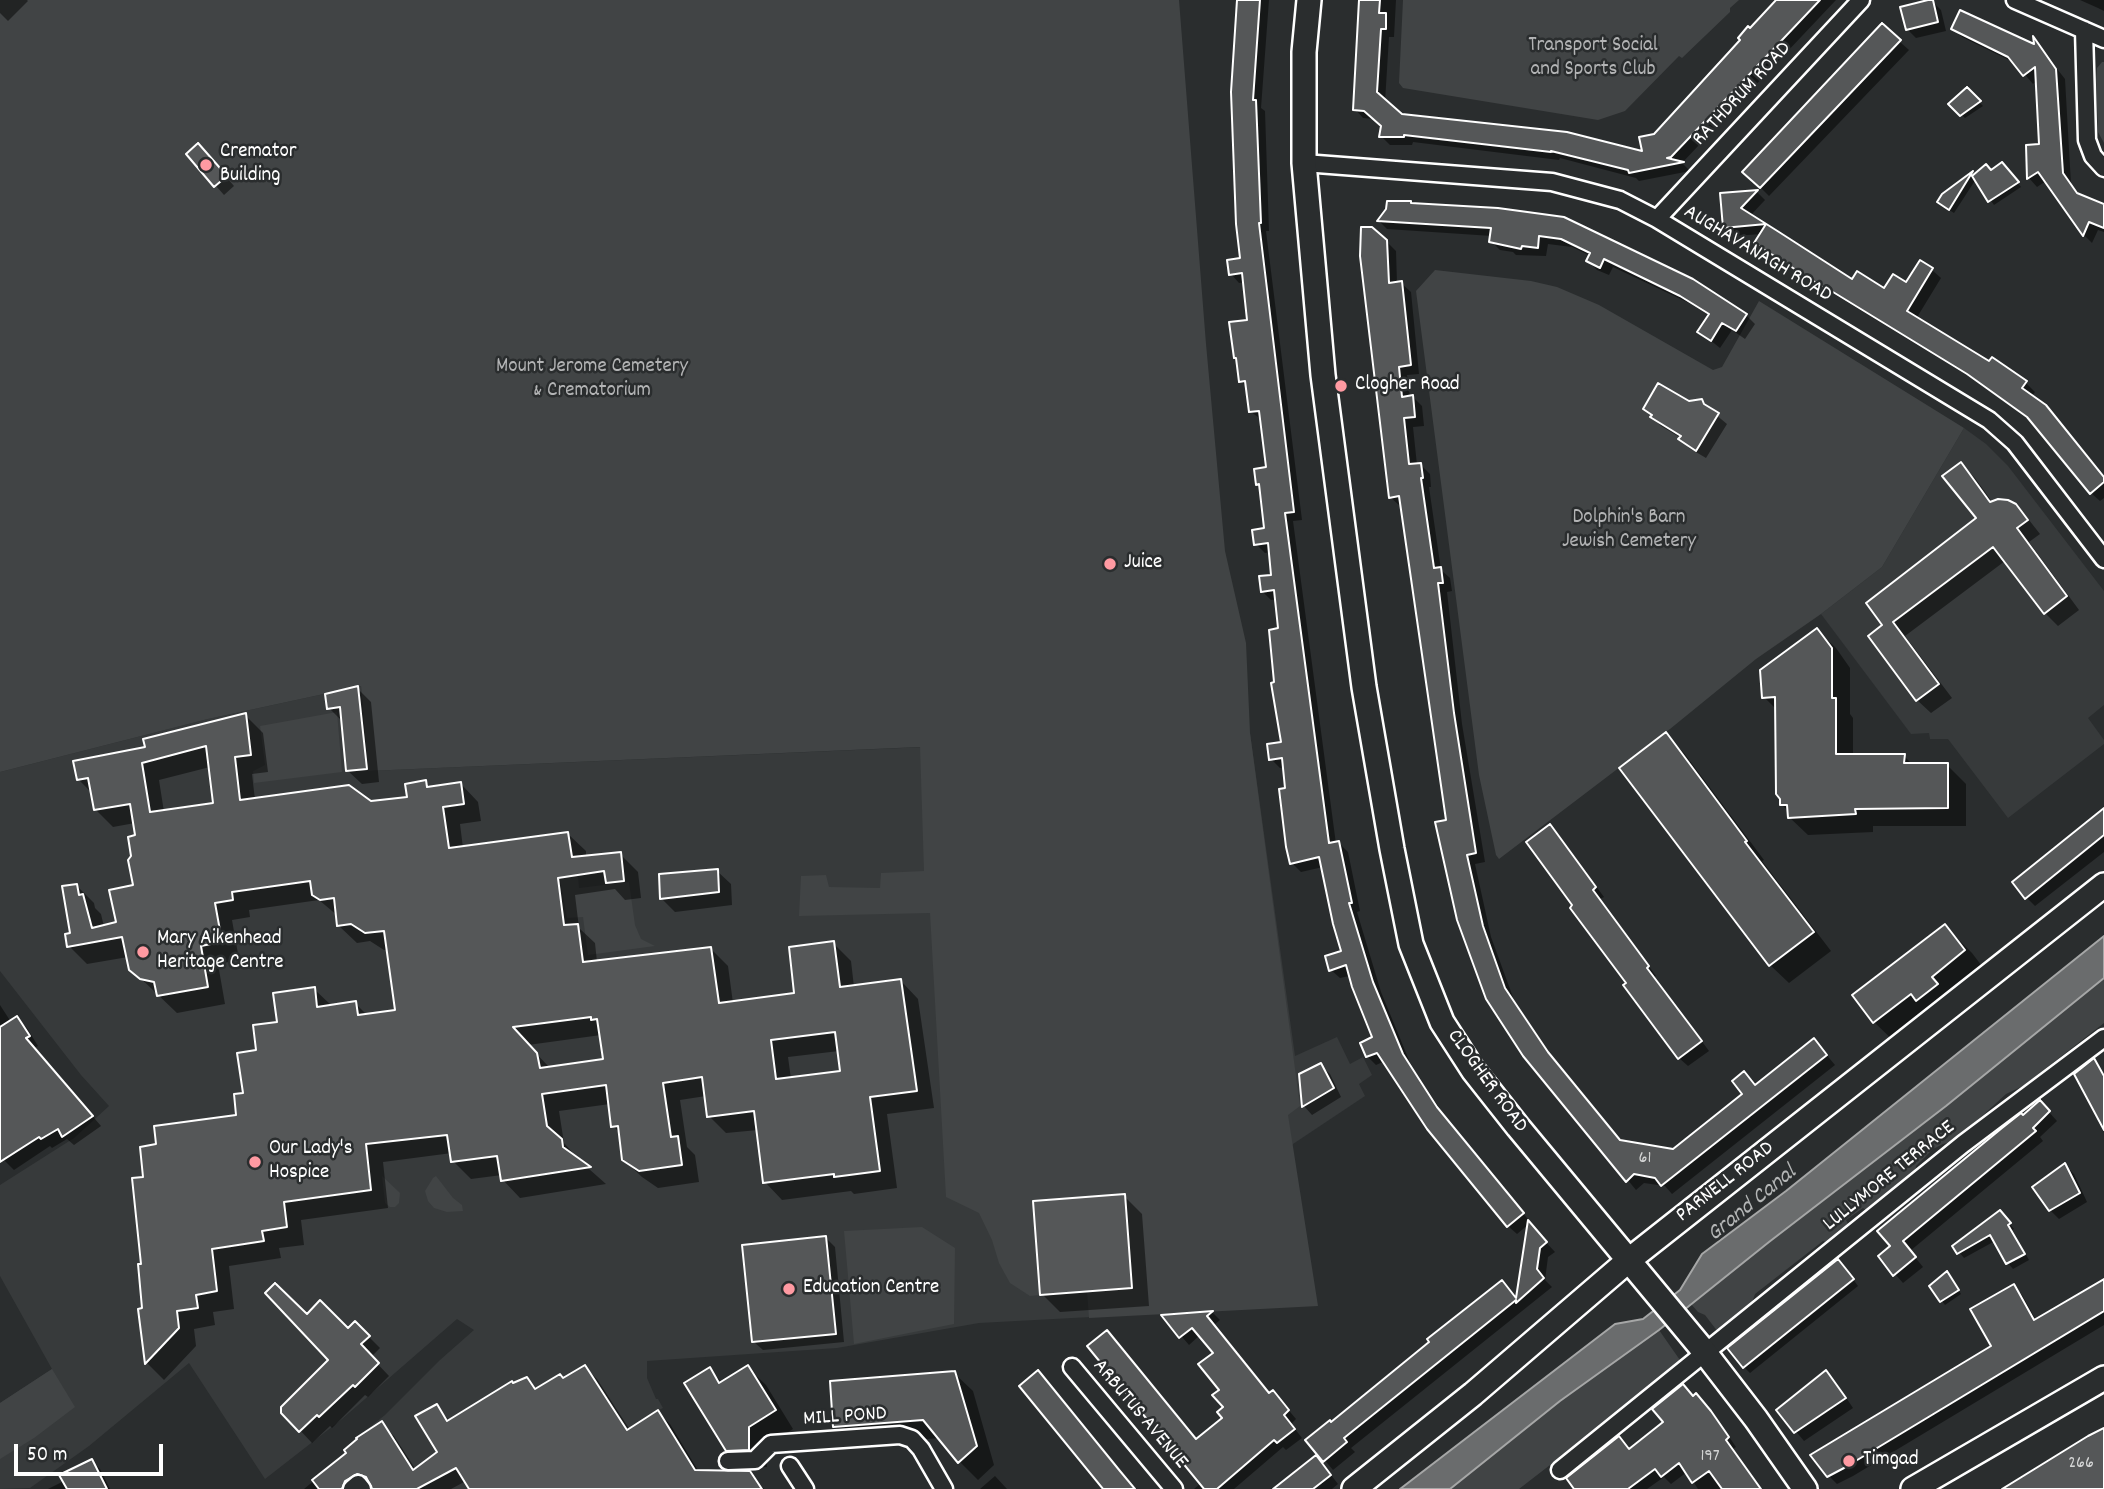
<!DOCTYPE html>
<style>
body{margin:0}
#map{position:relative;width:2104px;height:1489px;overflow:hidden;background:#2a2d2e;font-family:Dekko,sans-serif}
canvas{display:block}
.scale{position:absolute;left:14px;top:1444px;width:149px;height:32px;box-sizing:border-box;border:4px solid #fff;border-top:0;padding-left:9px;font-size:21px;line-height:24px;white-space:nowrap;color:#fff;-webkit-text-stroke:5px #2a2d2e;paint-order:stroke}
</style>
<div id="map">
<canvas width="2104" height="1489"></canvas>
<div class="scale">50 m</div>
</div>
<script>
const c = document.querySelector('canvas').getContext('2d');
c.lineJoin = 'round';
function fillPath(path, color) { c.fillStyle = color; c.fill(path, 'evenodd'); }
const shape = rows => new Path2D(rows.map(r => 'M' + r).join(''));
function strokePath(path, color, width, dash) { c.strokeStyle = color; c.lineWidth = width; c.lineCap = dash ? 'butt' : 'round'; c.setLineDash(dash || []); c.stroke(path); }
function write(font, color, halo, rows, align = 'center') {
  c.font = font + ' Dekko,sans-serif'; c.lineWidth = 5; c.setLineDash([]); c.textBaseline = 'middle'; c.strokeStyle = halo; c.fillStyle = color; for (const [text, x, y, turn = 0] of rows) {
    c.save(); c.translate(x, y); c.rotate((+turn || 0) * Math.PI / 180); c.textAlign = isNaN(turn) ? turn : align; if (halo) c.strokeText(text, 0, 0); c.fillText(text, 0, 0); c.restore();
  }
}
fillPath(shape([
 [1964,428,1986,444,2008,466,2104,591,2104,705,2088,718,2104,740,2104,744,2008,818,1948,739,1930,739,1929,733,1911,734,1821,614,1882,567],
 [361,686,368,771,1250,733,1295,1056,1337,1037,1350,1064,1363,1057,1372,1075,1359,1084,1365,1096,1293,1144,1203,1311,979,1323,837,1348,647,1361,647,1378,656,1399,658,1399,663,1408,659,1410,706,1489,425,1489,409,1463,394,1473,375,1456,361,1434,385,1415,440,1360,474,1330,457,1319,342,1419,265,1479,189,1363,89,1446,30,1488,0,1489,0,1403,52,1369,0,1276,0,1185,74,1138,109,1106,81,1075,0,971,0,772,208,719]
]), '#373a3b');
fillPath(shape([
 [0,0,1179,0,1206,344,1225,551,1246,643,1250,733,1300,1106,1288,1115,1318,1306,1089,1318,1087,1291,1131,1285,1125,1194,1034,1201,1040,1295,1030,1296,1010,1283,999,1263,992,1240,979,1213,946,1197,930,913,799,916,801,876,826,875,829,887,880,888,881,873,924,871,920,747,368,771,361,686,208,719,0,772],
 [1403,0,1739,0,1730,8,1730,12,1682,58,1679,56,1625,111,1598,120,1403,88,1399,83],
 [2102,62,2104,62,2104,143,2098,132,2096,80,2097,68],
 [1435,270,1531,281,1557,287,1599,305,1713,370,1722,367,1759,301,1964,428,1882,567,1821,614,1756,659,1670,729,1499,859,1496,855,1479,775,1416,291],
 [337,712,342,772,254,783,253,771,265,765,260,726],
 [578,876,579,888,629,882,635,925,641,939,655,946,588,955,583,917,567,918,560,879],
 [2104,978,2104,1023,2023,1086,2006,1094,1955,1141,1943,1144,1933,1149,1916,1166,1915,1175,1869,1212,1863,1208,1846,1220,1849,1226,1829,1243,1823,1241,1755,1294,1750,1308,1718,1332,1705,1315,1698,1312,1691,1304,1769,1242,1946,1106],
 [382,1176,400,1193,399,1203,395,1207,390,1207,385,1203],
 [436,1176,453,1198,462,1205,463,1211,447,1212,434,1208,428,1201,425,1191,433,1178],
 [922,1227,955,1248,954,1324,854,1344,844,1231],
 [1659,1330,1682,1363,1519,1489,1450,1489,1560,1401],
 [52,1369,75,1407,34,1438,0,1459,0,1403]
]), '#414445');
const water = shape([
 [2104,936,2104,978,1946,1106,1769,1242,1659,1330,1560,1401,1450,1489,1400,1489,1615,1324,1643,1319,1680,1290,1702,1254,1786,1191,2104,936]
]);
fillPath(water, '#6a6c6d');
strokePath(water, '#a6a7a7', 2);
fillPath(shape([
 [0,0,27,0,28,1,8,21,0,13],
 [1239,0,1269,0,1261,108,1265,111,1269,231,1266,231,1302,520,1293,521,1336,844,1339,843,1348,852,1360,911,1357,912,1381,992,1411,1065,1446,1118,1531,1223,1529,1224,1555,1252,1548,1257,1545,1280,1552,1287,1351,1448,1355,1452,1333,1470,1308,1440,1331,1424,1502,1282,1518,1300,1529,1224,1517,1234,1508,1226,1385,1061,1376,1065,1367,1056,1375,1038,1349,976,1340,978,1331,970,1343,952,1323,867,1301,872,1292,863,1284,767,1280,768,1271,759,1283,744,1276,684,1280,630,1276,599,1271,600,1262,591,1273,576,1271,552,1265,553,1256,544,1266,530,1261,488,1257,484,1268,469,1262,420,1251,412,1248,388,1241,381,1249,321,1245,282,1239,283,1231,274,1242,260],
 [1359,0,1396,0,1394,37,1389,37,1385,102,1402,116,1644,154,1655,135,1750,30,1794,0,1836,0,1682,163,1690,171,1639,181,1636,178,1560,158,1559,160,1413,142,1412,145,1390,145,1381,136,1382,126,1374,119,1363,118,1355,109],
 [2080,0,2104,0,2104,11,2098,8],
 [1932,1,1941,10,1946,31,1916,38,1907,29],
 [1882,26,1909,50,1769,196,1745,172],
 [1953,29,2035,47,2035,41,2065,79,2071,184,2080,196,2104,206,2104,232,2098,230,2092,243,2084,235,2046,181,2037,187,2029,178,2028,146,2041,145,2038,80,2033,84,2015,63,1962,37],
 [1967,90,1983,106,1965,118,1951,105],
 [188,154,207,154,234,186,224,195],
 [2005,168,2021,187,1994,205,1976,179,1954,213,1943,206,1943,195,1974,175],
 [1757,192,1765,200,1750,216,1852,281,1884,290,1907,284,1920,263,1932,270,1941,278,1916,319,1990,363,1993,359,2026,383,2035,392,2031,397,2104,478,2104,498,2100,501,2091,493,2034,422,1978,382,1765,252,1756,243,1762,234,1733,236,1724,227,1722,195],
 [1410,202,1413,205,1498,210,1746,315,1755,324,1745,339,1732,330,1720,348,1700,332,1710,316,1691,304,1613,267,1609,275,1597,270,1588,261,1591,256,1572,247,1548,244,1546,256,1516,255,1513,252,1500,250,1491,241,1492,236,1387,229,1379,221],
 [1386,241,1396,251,1397,283,1401,283,1411,292,1419,374,1407,375,1410,397,1413,397,1422,406,1424,426,1413,427,1417,465,1421,465,1430,474,1431,487,1429,487,1441,570,1450,578,1452,591,1447,592,1462,724,1485,862,1475,864,1491,937,1514,1000,1557,1064,1621,1142,1673,1151,1814,1040,1835,1065,1672,1194,1665,1186,1644,1183,1636,1190,1525,1055,1448,821,1402,506,1400,506,1390,497],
 [1688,403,1709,409,1727,424,1706,458,1689,448,1681,438,1661,426,1645,409],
 [1961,464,1975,478,1993,503,2015,505,2029,520,2040,534,2029,542,2079,610,2058,626,2045,613,2005,561,1905,636,1952,698,1931,713,1917,700,1884,625,1979,518],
 [1817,630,1836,648,1850,668,1850,714,1853,718,1853,756,1904,756,1913,765,1947,765,1966,784,1966,826,1873,826,1873,832,1808,835,1789,817,1789,812,1781,804,1777,710,1764,697],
 [357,688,371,702,379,782,362,784,348,771,343,722,329,708],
 [245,715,263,733,268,772,252,774,255,800,371,803,409,799,425,782,431,788,461,784,478,802,481,821,460,824,463,848,568,834,586,851,586,857,620,854,638,872,641,898,625,900,615,889,575,895,579,928,595,943,597,962,710,948,728,966,733,1003,796,995,833,943,851,961,854,987,901,981,918,999,934,1108,887,1114,897,1188,854,1194,851,1191,782,1200,765,1182,758,1130,726,1133,709,1116,706,1096,680,1100,687,1147,695,1155,699,1182,658,1188,642,1177,623,1159,620,1133,613,1126,610,1104,559,1111,564,1143,580,1161,606,1184,520,1198,503,1180,502,1175,471,1179,453,1161,452,1153,383,1162,388,1208,301,1220,304,1245,279,1248,281,1258,229,1266,234,1309,213,1312,215,1325,194,1329,196,1346,164,1380,147,1363,140,1311,144,1309,145,1178,158,1146,238,1116,258,1051,279,1023,314,989,332,1006,355,1003,367,1015,397,1011,389,950,384,950,370,941,357,943,339,926,338,916,319,900,249,910,250,917,232,920,238,954,234,961,218,964,225,1004,177,1013,131,969,128,957,87,964,69,946,72,934,76,885,94,903,95,908,101,914,104,927,118,924,136,887,137,837,135,823,113,827,95,809,92,793,78,779,147,748],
 [210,767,215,805,164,812,159,780],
 [601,1035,605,1061,550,1068,528,1045],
 [839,1051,842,1072,791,1079,788,1057],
 [1666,735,1684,753,1764,860,1762,861,1831,951,1789,983,1770,965],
 [2104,810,2104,852,2035,906,2027,898],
 [1550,826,1558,835,1604,897,1600,899,1656,976,1654,977,1709,1051,1688,1066,1679,1058,1628,984],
 [717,871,731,884,732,905,675,912,661,898],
 [1945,926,1972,953,1991,978,1958,1005,1964,1012,1945,1026,1938,1020,1902,1049,1874,1022],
 [0,1005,11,1022,17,1018,27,1028,38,1046,34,1048,101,1126,74,1145,67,1139,52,1148,50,1146,14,1170,4,1160,0,1162],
 [1321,1066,1330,1074,1341,1097,1312,1115,1304,1106,1301,1075],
 [2048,1111,2057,1121,2040,1137,2043,1141,1910,1251,1923,1267,1903,1283,1880,1257],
 [2065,1165,2074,1174,2087,1202,2059,1219,2050,1210],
 [1124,1196,1142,1214,1149,1306,1060,1312,1042,1294],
 [2005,1218,2014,1229,2012,1230,2029,1260,2013,1269,2008,1263,1995,1241,1964,1258,1959,1252],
 [826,1238,835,1247,844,1342,763,1350,754,1342],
 [1844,1267,1858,1286,1750,1373,1744,1367],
 [1951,1278,1961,1294,1945,1305,1942,1301],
 [2104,1281,2104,1325,1853,1476,1837,1484,1828,1475,1993,1347,2013,1286,2022,1295,2036,1320],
 [1212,1312,1220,1320,1214,1325,1270,1395,1281,1401,1296,1419,1291,1424,1302,1438,1286,1450,1283,1447,1234,1489,1194,1489,1201,1483,1197,1441,1224,1418,1225,1408,1215,1353,1200,1335,1189,1345,1165,1317],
 [355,1323,380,1348,371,1357,389,1376,368,1397,365,1395,332,1428,330,1426,312,1443,283,1412,331,1360,348,1330],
 [585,1367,597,1379,630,1430,658,1412,670,1424,699,1472,749,1472,764,1489,471,1489,466,1481,451,1489,373,1489,373,1486,362,1489,304,1489,382,1424,394,1436,416,1470,439,1453,436,1406,450,1421,527,1379,537,1390,563,1380],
 [747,1367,766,1385,793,1429,766,1446,767,1467,746,1468,728,1450,709,1369,723,1383],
 [1826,1372,1835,1381,1853,1408,1804,1441,1778,1410],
 [954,1373,973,1391,994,1465,978,1480,960,1462,940,1438,853,1445,835,1426],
 [1694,1397,1704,1404,1719,1422,1736,1447,1733,1449,1761,1489,1698,1489,1687,1472,1671,1484,1664,1477,1647,1489,1576,1489,1630,1450],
 [92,1461,100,1469,110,1489,48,1489,64,1481],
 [1324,1466,1338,1484,1332,1489,1276,1489],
 [995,1476,1007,1489,980,1489]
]), '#0007');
const building = shape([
 [1237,0,1260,0,1253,100,1256,100,1261,223,1259,223,1294,512,1285,513,1329,843,1339,841,1352,903,1349,903,1373,982,1403,1054,1437,1107,1524,1213,1507,1227,1427,1129,1377,1053,1366,1057,1360,1043,1372,1037,1352,987,1346,965,1329,971,1325,956,1341,951,1333,924,1319,857,1290,864,1286,847,1279,789,1285,788,1282,758,1269,760,1267,744,1281,742,1271,683,1274,682,1269,630,1278,628,1274,590,1261,592,1259,576,1271,575,1268,543,1254,545,1252,530,1264,528,1259,484,1256,485,1254,469,1266,467,1259,411,1249,412,1245,381,1239,382,1236,358,1234,358,1229,322,1247,320,1242,273,1229,275,1227,260,1240,258,1236,224,1231,92,1237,0],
 [1359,0,1380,0,1379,13,1386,13,1386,29,1381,29,1377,92,1402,114,1567,132,1642,151,1639,137,1654,134,1730,51,1740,40,1738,38,1748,26,1750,28,1776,0,1820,0,1671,157,1667,158,1684,162,1629,173,1628,170,1551,151,1551,152,1404,135,1404,137,1379,137,1381,126,1364,111,1353,110,1359,0],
 [1928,0,1933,0,1938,22,1906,30,1900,7,1928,0],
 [1960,10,2034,44,2033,36,2056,69,2063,173,2077,193,2104,204,2104,228,2089,222,2083,236,2038,172,2027,179,2026,145,2039,144,2035,67,2023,76,2008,57,1951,29,1960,10],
 [1882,23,1901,40,1760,188,1742,172,1882,23],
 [1967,87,1981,101,1960,116,1948,104,1967,87],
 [198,143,227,176,214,187,186,154,198,143],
 [2002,162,2019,182,1988,202,1972,176,1986,164,1991,170,2002,162],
 [1973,171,1949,210,1937,202,1942,194,1973,171],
 [1758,190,1741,208,1779,232,1852,279,1857,271,1884,288,1893,274,1906,282,1920,260,1933,268,1907,311,1989,361,1992,357,2027,381,2022,388,2046,405,2104,477,2104,482,2090,494,2027,417,1967,374,1833,292,1832,293,1754,243,1766,224,1723,228,1720,193,1758,190],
 [1387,201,1411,201,1411,203,1498,208,1564,217,1693,279,1747,314,1736,331,1722,323,1711,341,1697,332,1709,314,1680,296,1604,259,1600,268,1586,261,1590,253,1561,239,1539,236,1538,248,1522,246,1521,249,1489,242,1491,228,1377,221,1386,209,1387,201],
 [1361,227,1372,227,1387,240,1389,283,1402,281,1411,365,1399,367,1402,397,1413,395,1415,417,1404,418,1409,464,1421,463,1423,478,1421,478,1434,568,1441,567,1443,583,1438,583,1454,713,1476,853,1467,855,1483,926,1505,988,1548,1052,1620,1140,1673,1149,1742,1094,1732,1081,1744,1071,1755,1085,1814,1038,1827,1055,1661,1186,1655,1178,1634,1174,1626,1182,1523,1056,1486,999,1457,920,1435,822,1446,820,1399,496,1389,498,1360,256,1361,227],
 [1658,383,1689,401,1702,399,1704,404,1719,413,1696,451,1678,439,1681,436,1650,417,1652,415,1643,409,1658,383],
 [1961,462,1990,502,1998,499,2008,500,2016,504,2028,520,2017,528,2067,596,2044,614,1993,547,1893,622,1939,684,1916,701,1868,636,1882,625,1866,603,1976,518,1942,476,1961,462],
 [1817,628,1832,648,1832,698,1836,698,1836,754,1905,754,1904,763,1948,763,1948,808,1855,809,1856,814,1788,818,1787,805,1780,805,1780,799,1776,794,1775,697,1762,698,1760,670,1817,628],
 [358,686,367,769,346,771,340,707,327,709,325,694,358,686],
 [246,713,251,755,235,757,240,800,349,785,371,801,407,797,405,784,426,780,427,787,461,782,464,804,443,807,449,848,568,832,572,857,621,852,624,881,606,883,604,871,558,878,564,925,578,924,583,962,711,947,719,1003,794,993,789,947,834,941,840,987,901,979,917,1091,870,1097,880,1171,834,1177,834,1174,763,1183,754,1111,707,1117,702,1077,663,1083,671,1137,678,1136,682,1165,639,1171,622,1160,618,1126,611,1127,606,1085,542,1094,547,1126,562,1139,563,1147,591,1167,501,1181,497,1156,451,1162,447,1135,366,1144,371,1190,284,1202,287,1227,262,1231,264,1241,212,1249,217,1291,196,1295,198,1308,177,1311,179,1328,145,1364,138,1309,142,1308,138,1264,141,1264,132,1178,143,1177,140,1147,156,1144,154,1126,236,1115,234,1094,243,1093,237,1053,256,1050,253,1025,277,1022,273,993,315,987,317,1007,356,1001,358,1015,395,1010,384,931,365,933,351,924,337,926,334,898,320,900,312,895,310,881,232,892,233,900,215,903,221,936,216,943,201,946,208,987,157,996,154,982,140,979,129,970,122,937,67,947,65,934,70,933,62,886,77,884,79,895,83,894,92,928,116,922,109,890,133,885,128,860,131,856,128,837,135,835,130,804,94,810,88,778,77,780,73,761,145,747,143,739,246,713],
 [206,746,213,803,150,812,142,763,206,746],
 [591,1017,591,1020,597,1019,603,1059,540,1068,537,1053,513,1027,591,1017],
 [835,1032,840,1071,776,1079,771,1040,835,1032],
 [1666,732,1747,841,1745,842,1814,932,1769,966,1619,768,1666,732],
 [2104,808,2104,835,2025,899,2012,882,2104,808],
 [1550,824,1596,887,1593,890,1649,966,1647,968,1702,1041,1678,1059,1623,985,1626,983,1570,908,1572,905,1526,842,1550,824],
 [718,869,719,892,660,899,659,874,718,869],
 [1945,924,1965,950,1932,977,1938,984,1916,1001,1911,994,1873,1023,1852,995,1945,924],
 [17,1016,30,1036,26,1038,93,1116,62,1137,58,1129,41,1139,39,1137,0,1162,0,1027,17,1016],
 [2094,1058,2104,1076,2104,1130,2074,1074,2094,1058],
 [1321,1063,1334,1088,1302,1107,1299,1074,1321,1063],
 [2040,1100,2050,1111,2033,1128,2036,1131,1903,1241,1916,1257,1893,1276,1878,1256,1890,1246,1877,1231,2002,1128,2021,1113,2023,1115,2040,1100],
 [2065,1163,2080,1193,2049,1211,2032,1187,2065,1163],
 [1125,1194,1132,1288,1040,1295,1033,1201,1125,1194],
 [2000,1210,2011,1223,2008,1225,2025,1254,2006,1264,1990,1235,1957,1254,1952,1246,2000,1210],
 [1528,1220,1547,1242,1540,1248,1537,1269,1544,1278,1516,1303,1516,1300,1344,1438,1347,1442,1323,1462,1305,1440,1330,1420,1331,1422,1429,1342,1427,1339,1502,1280,1516,1298,1528,1220],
 [826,1236,836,1334,752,1342,742,1245,826,1236],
 [1838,1259,1854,1279,1743,1368,1727,1348,1838,1259],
 [1947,1271,1959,1290,1940,1302,1929,1286,1947,1271],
 [2104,1279,2104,1311,1844,1468,1827,1477,1810,1455,1991,1346,1970,1309,2014,1284,2034,1320,2104,1279],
 [275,1283,307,1314,320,1300,348,1328,355,1321,370,1336,361,1344,379,1363,355,1387,353,1385,319,1417,317,1415,299,1432,281,1413,281,1407,328,1360,265,1293,275,1283],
 [1213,1311,1207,1316,1269,1393,1273,1390,1289,1410,1284,1415,1295,1429,1277,1443,1274,1440,1217,1489,1204,1489,1087,1346,1107,1330,1196,1439,1222,1418,1217,1412,1223,1407,1212,1395,1219,1390,1198,1364,1213,1353,1192,1328,1179,1338,1161,1315,1213,1311],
 [585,1365,627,1430,658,1410,695,1470,750,1471,762,1489,469,1489,456,1468,417,1489,372,1489,366,1477,357,1474,345,1481,342,1489,319,1489,312,1480,346,1453,344,1450,357,1439,356,1438,382,1421,413,1470,437,1452,415,1416,437,1404,447,1421,512,1381,513,1383,527,1377,535,1389,560,1374,563,1378,585,1365],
 [748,1365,776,1410,749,1427,749,1450,726,1451,684,1383,710,1367,719,1383,748,1365],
 [1038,1370,1120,1471,1135,1489,1103,1489,1019,1386,1038,1370],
 [1826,1370,1846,1398,1794,1433,1776,1410,1826,1370],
 [955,1371,977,1446,958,1463,923,1420,833,1427,830,1381,955,1371],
 [1683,1384,1693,1396,1696,1393,1711,1411,1729,1437,1726,1440,1761,1489,1722,1489,1709,1471,1692,1483,1679,1463,1661,1477,1655,1469,1628,1489,1574,1489,1566,1478,1619,1436,1629,1449,1663,1422,1652,1409,1683,1384],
 [2104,1428,2104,1489,2002,1489,2088,1436,2104,1428],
 [1316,1455,1331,1475,1313,1489,1273,1489,1316,1455],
 [92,1459,107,1489,67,1489,59,1475,92,1459]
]);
fillPath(building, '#555758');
strokePath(building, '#fff', 2);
const street = shape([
 [2015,0,2104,39],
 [2084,30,2087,140,2093,156,2104,168],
 [1304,163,1552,182,1620,200,1657,219,1989,420,2015,443,2104,559],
 [1657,219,1861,0],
 [1072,1367,1174,1489],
 [728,1461,755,1460,771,1444,900,1435,912,1439,921,1449,944,1489],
 [790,1466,805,1489],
 [1560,1470,1963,1144,2104,1038],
 [352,1489,358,1484,362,1489]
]);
const secondary = shape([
 [1309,0,1304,52,1304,163,1323,375,1364,687,1392,849,1411,944,1442,1022,1473,1070,1518,1127,1699,1345,1756,1419,1805,1489],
 [1354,1489,1473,1394,1629,1260,2104,885],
 [1913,1489,2104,1378]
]);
strokePath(street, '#fff', 21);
strokePath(secondary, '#fff', 28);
strokePath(street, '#2a2d2e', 16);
strokePath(secondary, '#2a2d2e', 23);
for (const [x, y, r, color] of [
 [206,165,7,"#ff9aa2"],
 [1341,386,7,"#ff9aa2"],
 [1110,564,7,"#ff9aa2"],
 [143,952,7,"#ff9aa2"],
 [255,1162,7,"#ff9aa2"],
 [789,1289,7,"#ff9aa2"],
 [1849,1461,7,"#ff9aa2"]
]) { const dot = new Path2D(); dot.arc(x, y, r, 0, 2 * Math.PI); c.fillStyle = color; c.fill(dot); strokePath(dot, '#2a2d2e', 2.5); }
write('18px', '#d4d5d5', null, [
 ["61",1645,1160],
 ["197",1710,1458],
 ["266",2081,1465]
]);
write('21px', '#b3b4b5', '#2a2d2e', [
 ["Transport Social",1593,47],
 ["and Sports Club",1593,71],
 ["Mount Jerome Cemetery",592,368],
 ["& Crematorium",592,392],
 ["Dolphin's Barn",1629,519],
 ["Jewish Cemetery",1629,543]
]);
write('21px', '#fff', '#2a2d2e', [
 ["RATHDRUM ROAD",1743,95,-47],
 ["AUGHAVANAGH ROAD",1757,255,31],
 ["CLOGHER ROAD",1486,1082,54],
 ["LULLYMORE TERRACE",1890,1177,-39],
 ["PARNELL ROAD",1726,1183,-38],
 ["ARBUTUS AVENUE",1139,1415,50],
 ["MILL POND",845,1418,-4]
]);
write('21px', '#fff', '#2a2d2e', [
 ["Cremator",220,153],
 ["Building",220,177],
 ["Clogher Road",1355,386],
 ["Juice",1124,564],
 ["Mary Aikenhead",157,940],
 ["Heritage Centre",157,964],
 ["Our Lady's",269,1150],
 ["Hospice",269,1174],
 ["Education Centre",803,1289],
 ["Timgad",1863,1461]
], 'left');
write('italic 23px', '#b4b6b6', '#2a2d2e', [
 ["Grand Canal",1753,1205,-39]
]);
</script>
